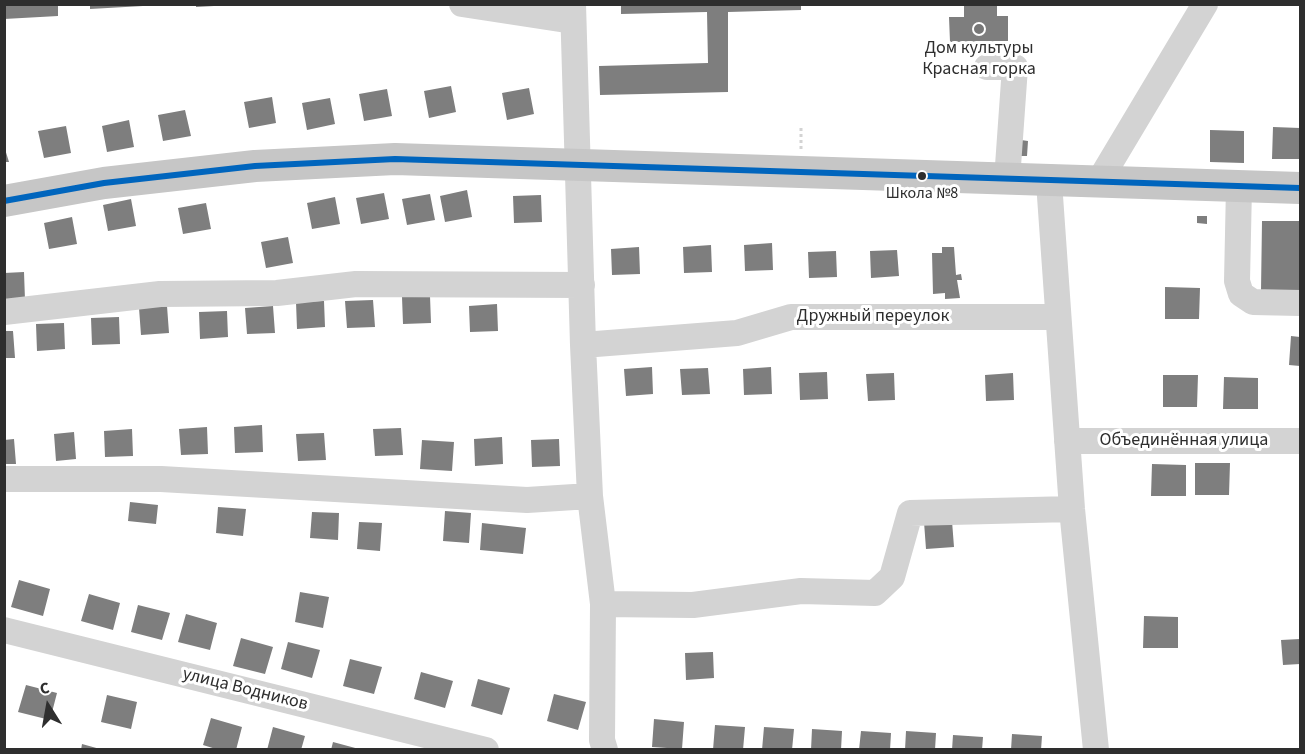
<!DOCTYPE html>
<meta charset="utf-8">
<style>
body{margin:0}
#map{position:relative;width:1305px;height:754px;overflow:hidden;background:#fff;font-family:"Source Sans 3",sans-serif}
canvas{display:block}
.frame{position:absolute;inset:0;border:6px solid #2e2e2e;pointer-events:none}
.north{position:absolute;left:18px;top:676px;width:60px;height:60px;-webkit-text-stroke:4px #fff;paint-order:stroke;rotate:349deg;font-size:16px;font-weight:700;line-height:24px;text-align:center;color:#2e2e2e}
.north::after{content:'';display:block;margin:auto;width:21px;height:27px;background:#2e2e2e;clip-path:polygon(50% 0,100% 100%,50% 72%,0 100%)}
</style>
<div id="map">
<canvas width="1305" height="754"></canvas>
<div class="frame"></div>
<div class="north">С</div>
</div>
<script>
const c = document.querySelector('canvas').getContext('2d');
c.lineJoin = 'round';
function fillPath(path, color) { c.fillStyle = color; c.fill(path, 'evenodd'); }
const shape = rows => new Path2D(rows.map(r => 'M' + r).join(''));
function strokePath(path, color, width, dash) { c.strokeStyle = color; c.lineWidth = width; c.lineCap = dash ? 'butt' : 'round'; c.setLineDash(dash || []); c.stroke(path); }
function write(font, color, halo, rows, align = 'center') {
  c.font = font + ' "Source Sans 3",sans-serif'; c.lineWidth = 6; c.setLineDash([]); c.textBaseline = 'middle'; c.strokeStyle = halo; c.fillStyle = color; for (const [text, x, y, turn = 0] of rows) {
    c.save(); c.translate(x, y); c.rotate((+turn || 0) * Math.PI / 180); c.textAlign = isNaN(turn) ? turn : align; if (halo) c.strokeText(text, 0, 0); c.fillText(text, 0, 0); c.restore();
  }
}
fillPath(shape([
 [4,4,58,4,58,16,4,19],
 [90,4,143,4,143,6,90,9],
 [196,4,214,4,214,6,196,7],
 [621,4,801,4,801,10,728,12,728,92,600,95,599,66,708,63,707,12,621,14],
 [964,4,997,4,997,16,1008,16,1008,41,950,42,949,17,964,17],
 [451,86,456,112,429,118,424,91],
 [529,88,534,114,507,120,502,93],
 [387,89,392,116,364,121,359,94],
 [272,97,276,123,249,128,244,102],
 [330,98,335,124,307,130,302,103],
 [185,110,191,136,163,141,158,115],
 [129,120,134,147,107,152,102,126],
 [66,126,71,153,44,158,38,131],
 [1273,127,1300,128,1300,159,1272,159],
 [1210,130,1244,131,1244,163,1210,162],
 [1021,140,1028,141,1027,156,1021,156],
 [4,146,9,162,4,162],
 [467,190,472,217,445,222,440,196],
 [384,193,389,219,361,224,356,198],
 [430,194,435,220,407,225,402,199],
 [541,195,542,222,514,223,513,196],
 [335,197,340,224,312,229,307,203],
 [131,199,136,226,108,231,103,205],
 [206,203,211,229,183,234,178,208],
 [1197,216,1207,216,1207,224,1197,223],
 [72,217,77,244,49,249,44,223],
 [1262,221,1300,221,1300,292,1261,291],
 [288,237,293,263,266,268,261,242],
 [772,243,773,270,745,271,744,245],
 [711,245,712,272,684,273,683,247],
 [639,247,640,274,612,275,611,249],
 [942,247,954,247,956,275,961,274,962,280,957,280,960,298,945,299,945,293,933,294,932,253,942,253],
 [897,250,899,276,871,278,870,251],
 [836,251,837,277,809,278,808,252],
 [24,272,25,300,4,301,4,273],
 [1165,287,1200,288,1199,319,1165,319],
 [430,296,431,323,403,324,402,297],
 [373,300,375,327,347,328,345,301],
 [324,301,325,327,297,329,296,302],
 [497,304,498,331,470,332,469,306],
 [167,306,169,333,141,335,139,308],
 [273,306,275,333,247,334,245,308],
 [227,311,228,337,200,339,199,312],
 [119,317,120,344,92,345,91,318],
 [64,323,65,349,37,351,36,324],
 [4,331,13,331,15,358,4,358],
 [1291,336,1300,337,1300,366,1289,365],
 [652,367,653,394,626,396,624,369],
 [771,367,772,394,744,395,743,369],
 [708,368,710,394,682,395,680,369],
 [827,372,828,399,800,400,799,373],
 [894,373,895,400,868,401,866,374],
 [1013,373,1014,400,986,401,985,375],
 [1163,375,1198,375,1197,407,1163,407],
 [1224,377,1258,378,1258,409,1223,409],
 [262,425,263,452,235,453,234,427],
 [207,427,208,454,181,455,179,429],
 [401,428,403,455,375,456,373,429],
 [132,429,133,456,105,457,104,431],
 [74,432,76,459,56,461,54,434],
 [324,433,326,460,298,461,296,434],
 [502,437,503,464,475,466,474,439],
 [14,439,16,464,4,464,4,440],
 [559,439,560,466,532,467,531,440],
 [422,440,454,442,452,471,420,469],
 [1195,463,1230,463,1229,495,1195,495],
 [1152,464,1186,465,1186,496,1151,496],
 [130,502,158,505,156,524,128,521],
 [218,507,246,509,243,536,216,533],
 [445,511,471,513,469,543,443,541],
 [312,512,339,513,338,540,310,538],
 [952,521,954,547,926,549,924,522],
 [359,522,382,523,380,551,357,549],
 [482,523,526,528,523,554,480,550],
 [19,580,50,589,43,616,11,607],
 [300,592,329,597,323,628,295,622],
 [89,594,120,603,113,630,81,621],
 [138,605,170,613,162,640,131,632],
 [186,614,217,623,210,650,178,642],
 [1144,616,1178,617,1178,648,1143,648],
 [241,638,273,647,265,674,233,666],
 [1300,639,1300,664,1283,665,1281,640],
 [288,642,320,650,312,678,281,669],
 [713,652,714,678,686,680,685,653],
 [350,659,382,667,374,694,343,686],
 [421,672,453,681,445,708,414,699],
 [478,679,510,688,502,715,471,706],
 [26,685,57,693,50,720,18,712],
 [554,694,586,702,578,730,547,721],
 [107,695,137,702,131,729,101,722],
 [211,718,242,727,236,750,219,750,203,745],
 [654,719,684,722,682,749,652,747],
 [715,725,745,727,743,750,713,750],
 [273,727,305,736,301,750,267,750],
 [764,727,794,729,792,750,762,750],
 [812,729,842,731,841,750,811,750],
 [861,731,891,733,890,750,859,750],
 [906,731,936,733,935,750,905,750],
 [1012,734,1042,736,1041,750,1011,750],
 [953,735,983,737,982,750,952,750],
 [333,742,359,749,359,750,331,750],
 [82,744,100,749,100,750,81,750]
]), '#7e7e7e');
strokePath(shape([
 [801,149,801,127]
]), '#d3d3d3', 3, [3, 3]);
strokePath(shape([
 [462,4,573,21],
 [573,4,583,345,590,496,603,604,602,740,605,750],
 [987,67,1015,67,1007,180],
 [1049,182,1072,509,1096,750],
 [1098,183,1205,4],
 [1239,187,1237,281,1241,294,1253,302,1300,303],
 [4,312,160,294,277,293,356,284,582,285],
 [583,345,737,333,791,317,1057,317],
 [1067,441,1300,441],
 [4,479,161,479,527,500,590,496],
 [603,604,693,605,801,591,875,593,892,577,910,513,1072,509],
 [4,630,486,750]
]), '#d3d3d3', 26);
strokePath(shape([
 [4,201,104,183,255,166,395,159,1300,188]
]), '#c6c6c6', 32);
strokePath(shape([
 [4,201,104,183,255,166,395,159,1300,188]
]), '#0065bd', 6);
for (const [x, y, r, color] of [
 [979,29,6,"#777"],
 [922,176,5,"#2e2e2e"]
]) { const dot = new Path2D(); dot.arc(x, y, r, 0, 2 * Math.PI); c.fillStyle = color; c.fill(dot); strokePath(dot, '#fff', 2); }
write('16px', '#2e2e2e', '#fff', [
 ["Школа №8",922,194]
]);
write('18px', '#2e2e2e', '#fff', [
 ["Дом культуры",979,49],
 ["Красная горка",979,70]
]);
write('18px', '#2e2e2e', '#fff', [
 ["Дружный переулок",873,317],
 ["Объединённая улица",1184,441],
 ["улица Водников",245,690,14]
]);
</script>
